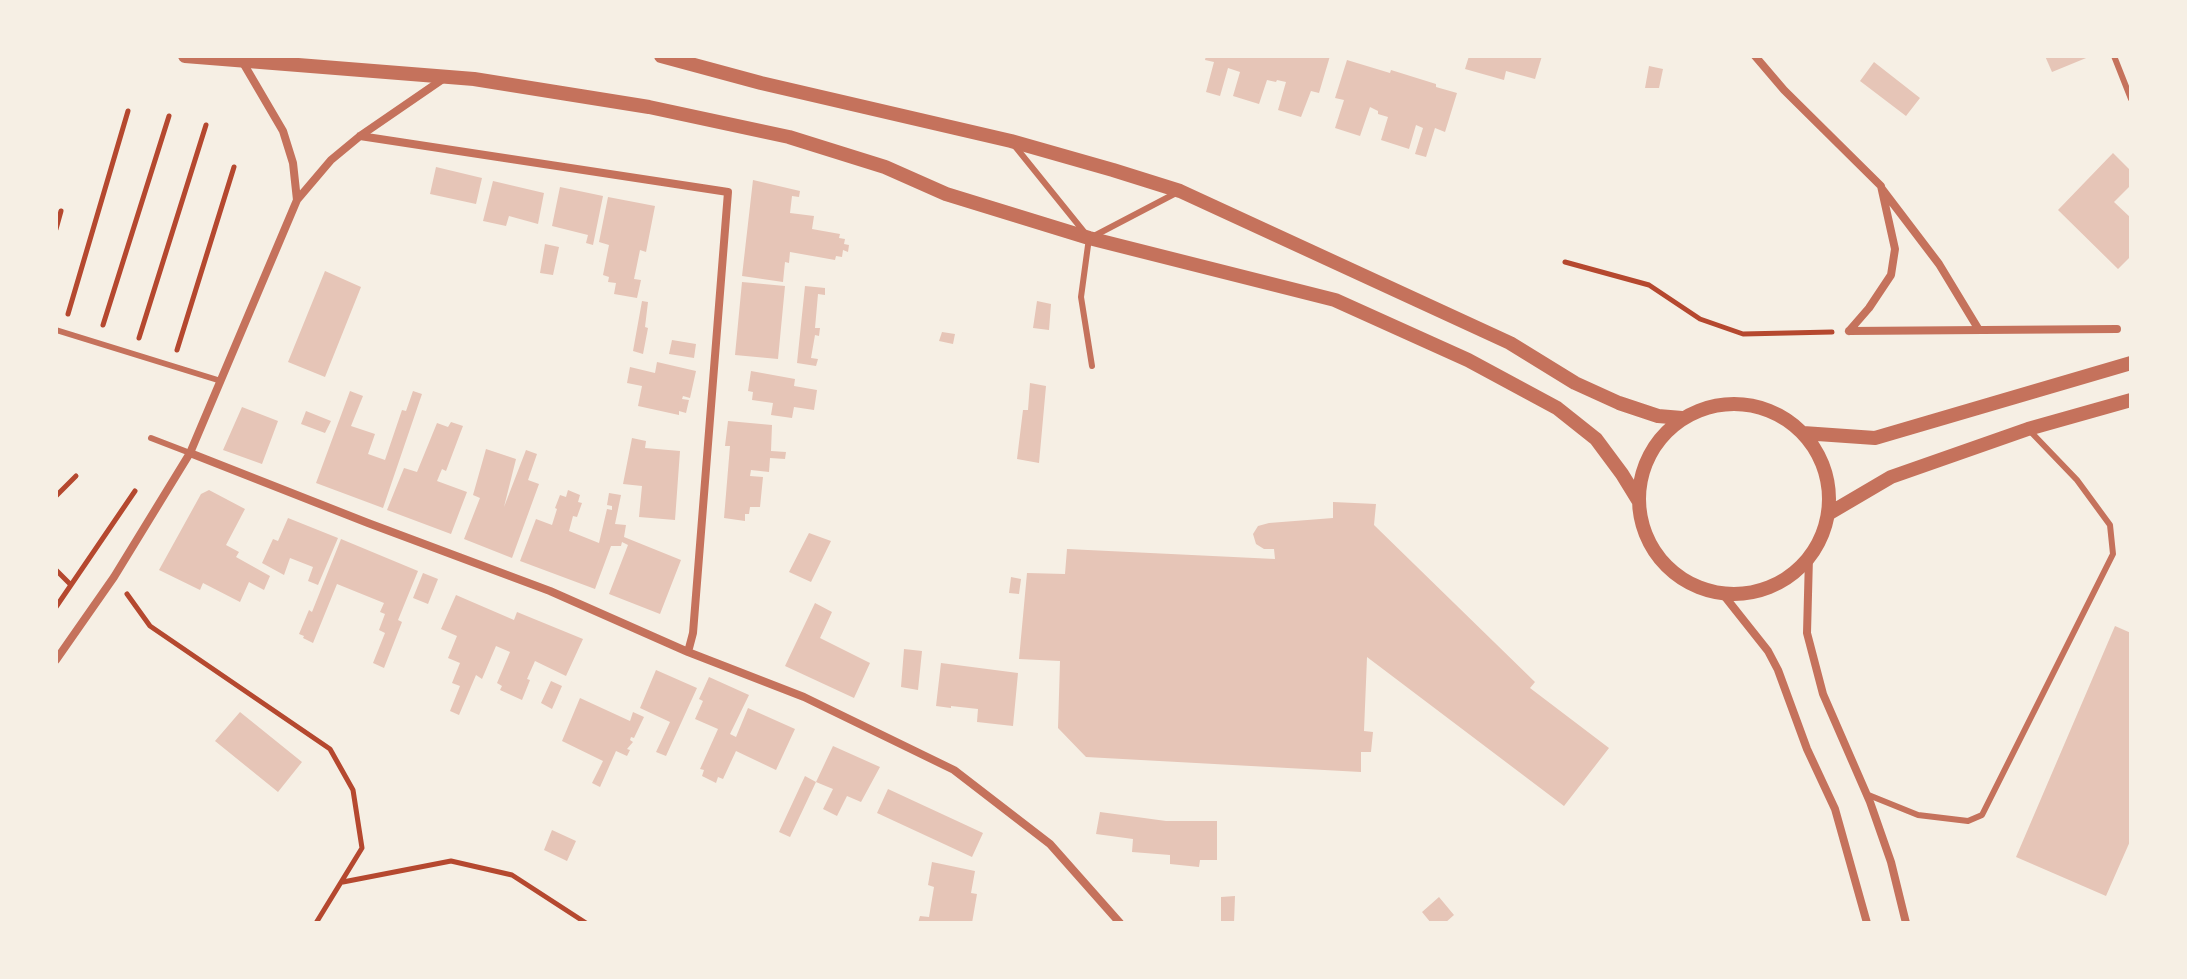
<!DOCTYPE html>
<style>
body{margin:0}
#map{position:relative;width:2187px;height:979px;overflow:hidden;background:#f6efe4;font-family:"Work Sans",sans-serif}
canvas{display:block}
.frame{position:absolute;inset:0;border:58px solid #f6efe4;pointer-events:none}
</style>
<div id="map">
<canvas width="2187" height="979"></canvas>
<div class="frame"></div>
</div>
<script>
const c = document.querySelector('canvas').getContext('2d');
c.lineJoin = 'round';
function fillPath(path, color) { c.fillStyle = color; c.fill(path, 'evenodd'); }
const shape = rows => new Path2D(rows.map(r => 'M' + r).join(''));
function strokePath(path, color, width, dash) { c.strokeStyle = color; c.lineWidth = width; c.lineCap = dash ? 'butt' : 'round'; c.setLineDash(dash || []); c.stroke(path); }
fillPath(shape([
 [1206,56,1330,56,1319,93,1311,91,1301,117,1278,110,1286,82,1277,80,1276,82,1267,80,1259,104,1233,96,1240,72,1228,68,1220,96,1206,92,1214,62,1205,60],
 [1469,56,1542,56,1535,79,1506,71,1504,80,1465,69],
 [2045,56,2091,56,2052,72],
 [1347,60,1390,73,1391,70,1436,84,1436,87,1457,93,1445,132,1435,128,1426,157,1415,154,1423,128,1416,125,1409,149,1381,140,1388,117,1378,114,1378,111,1370,107,1360,136,1335,128,1344,100,1335,98],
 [1874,62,1920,98,1906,116,1860,81],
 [1649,66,1663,69,1659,88,1645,88],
 [2113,153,2131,171,2131,185,2114,202,2131,218,2131,256,2118,269,2058,210],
 [436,167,482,178,476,204,430,194],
 [753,180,800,191,799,197,792,196,790,213,814,216,812,229,840,234,839,238,845,239,844,244,849,245,848,252,843,250,842,257,836,256,835,260,790,252,789,263,785,262,783,282,742,276],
 [493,181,544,193,538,224,509,216,506,226,483,221],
 [560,187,603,196,593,245,586,243,588,235,552,226],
 [608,197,655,206,646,252,640,250,634,279,641,280,637,298,614,294,616,283,608,282,609,277,603,275,609,245,599,242],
 [545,244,559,247,553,275,540,273],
 [325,271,361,287,325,377,288,362],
 [742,282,785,286,778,359,735,355],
 [805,286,825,288,825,295,818,294,815,328,820,328,819,336,815,335,811,358,818,359,816,366,797,363],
 [642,301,648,302,645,327,648,328,643,354,633,351],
 [1037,301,1051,304,1049,330,1033,328],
 [942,332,955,334,953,344,939,341],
 [672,340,696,344,694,358,669,354],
 [657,362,696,371,690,398,683,396,682,399,689,400,686,413,679,411,679,415,638,406,642,386,627,383,630,367,655,373],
 [751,371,795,379,794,386,817,390,814,410,794,407,792,418,771,415,773,403,752,400,753,392,748,391],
 [1030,383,1046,386,1039,463,1017,459,1023,410,1028,410],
 [350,391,363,396,351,426,375,434,368,454,385,460,402,410,406,411,413,391,422,394,383,508,316,483],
 [242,407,278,421,262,464,223,450],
 [306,411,331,421,325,433,301,424],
 [728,421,772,425,771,451,786,452,785,459,770,458,769,472,751,470,750,476,763,477,760,507,750,507,749,514,745,514,745,521,724,518,730,446,725,446],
 [451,422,463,426,446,471,442,469,437,481,467,492,451,534,387,510,404,468,417,472,437,423,448,427],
 [632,438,646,441,645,448,680,451,675,520,639,517,642,486,623,484],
 [486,449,516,459,504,507,526,450,537,454,528,480,539,484,512,558,464,539,480,498,473,495],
 [209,490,245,509,226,545,239,552,236,557,270,576,264,590,249,582,240,602,203,583,200,590,159,570,201,494],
 [568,490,580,495,578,502,582,503,577,517,573,516,569,531,599,543,607,509,612,510,612,506,607,505,609,493,621,495,615,524,626,525,624,537,681,560,660,614,609,594,628,545,622,542,621,546,611,546,595,589,520,561,536,519,552,525,557,509,555,508,560,495,566,497],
 [1333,502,1376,504,1374,525,1535,682,1530,688,1609,748,1564,806,1367,657,1364,731,1373,732,1371,752,1361,752,1361,772,1086,757,1058,728,1060,661,1019,659,1027,573,1065,574,1067,549,1275,559,1274,549,1264,549,1256,544,1253,534,1258,526,1269,523,1333,518],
 [288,518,338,538,318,585,308,581,313,567,290,558,284,575,262,563,273,539,278,541],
 [809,533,831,541,811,582,789,572],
 [341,539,418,571,398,620,402,622,384,668,373,663,385,633,379,630,385,614,380,612,384,603,337,584,313,643,303,638,304,636,299,634,309,610,312,612],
 [423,573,438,579,428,604,413,598],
 [1011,577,1021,579,1019,594,1009,593],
 [456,595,514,620,517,612,583,639,566,676,535,661,527,679,530,680,522,700,500,690,502,686,497,683,510,652,496,646,482,679,476,675,459,715,450,711,460,686,452,683,460,663,448,658,457,636,441,629],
 [815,603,832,612,820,638,870,663,854,698,785,666],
 [2115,626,2131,633,2131,839,2106,896,2016,857],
 [904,649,922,651,918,690,901,687],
 [941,663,1018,673,1013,726,977,722,978,709,951,706,951,708,936,706],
 [656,670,697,688,666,756,656,752,670,722,640,708],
 [709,677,749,695,730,734,736,737,748,708,795,729,776,770,736,751,723,779,718,777,716,783,702,776,704,770,700,769,718,729,695,719,703,701,699,699],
 [551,681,562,686,552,709,541,703],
 [580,698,630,721,633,712,644,717,634,738,631,737,630,740,633,742,627,749,630,750,627,756,616,751,600,787,592,783,603,761,562,741],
 [240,712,302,762,278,792,215,741],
 [833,746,880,767,861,802,847,796,837,816,823,809,833,789,816,782],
 [805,776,816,782,790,837,779,832],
 [888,789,983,833,972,857,877,813],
 [1100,812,1166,821,1217,821,1217,860,1200,860,1199,867,1170,864,1170,855,1132,852,1133,839,1096,834],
 [552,830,576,841,567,861,544,850],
 [932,862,975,871,971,893,977,894,972,923,918,923,920,916,929,917,934,887,928,885],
 [1235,896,1234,923,1221,923,1221,897],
 [1439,897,1454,915,1445,923,1431,923,1422,912]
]), '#e6c5b7');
strokePath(shape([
 [56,229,61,211],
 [1565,262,1649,285,1700,319,1743,334,1832,332],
 [68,314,128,111],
 [103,325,169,116],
 [139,338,206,125],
 [177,350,234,167],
 [56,496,76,476],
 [56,570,71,585],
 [127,594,150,626,330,749,353,790,362,848,316,923],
 [56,607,135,491],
 [343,882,451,861,512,875,586,923]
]), '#b5482f', 5);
strokePath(shape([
 [2114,56,2131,99],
 [1014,145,1089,238,1081,297,1092,366],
 [1092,237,1178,192],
 [56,330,221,381],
 [151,438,190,453],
 [1866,794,1918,815,1968,821,1982,815,2113,554,2110,525,2077,480,2029,430]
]), '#c5725c', 6);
strokePath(shape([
 [1755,56,1784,90,1881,186,1895,249,1891,275,1869,308,1849,331],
 [360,136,728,192,693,633,688,652],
 [1882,189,1939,264,1979,330],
 [297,200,331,160,360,136,443,79],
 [1849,331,2117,329],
 [190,453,368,523,550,591,688,652,804,697,954,770,1050,844,1120,923],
 [1809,557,1807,633,1823,694,1870,802,1891,862,1906,923],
 [1722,593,1768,651,1778,670,1807,749,1835,809,1867,923],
 [56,660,114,577,190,453,297,200,293,163,283,131,242,61]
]), '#c5725c', 8);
strokePath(shape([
 [185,56,474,79,649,107,789,137,885,167,946,194,1089,238,1335,300,1468,360,1557,408,1596,439,1622,474,1638,500],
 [661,56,761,83,1011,141,1113,170,1180,191,1510,343,1575,383,1619,403,1658,416,1682,418],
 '1639 499a95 95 0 1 1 190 0a95 95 0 1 1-190 0Z',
 [1803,433,1875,438,2131,363],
 [1828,514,1891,477,2028,429,2131,400]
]), '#c5725c', 14);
</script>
